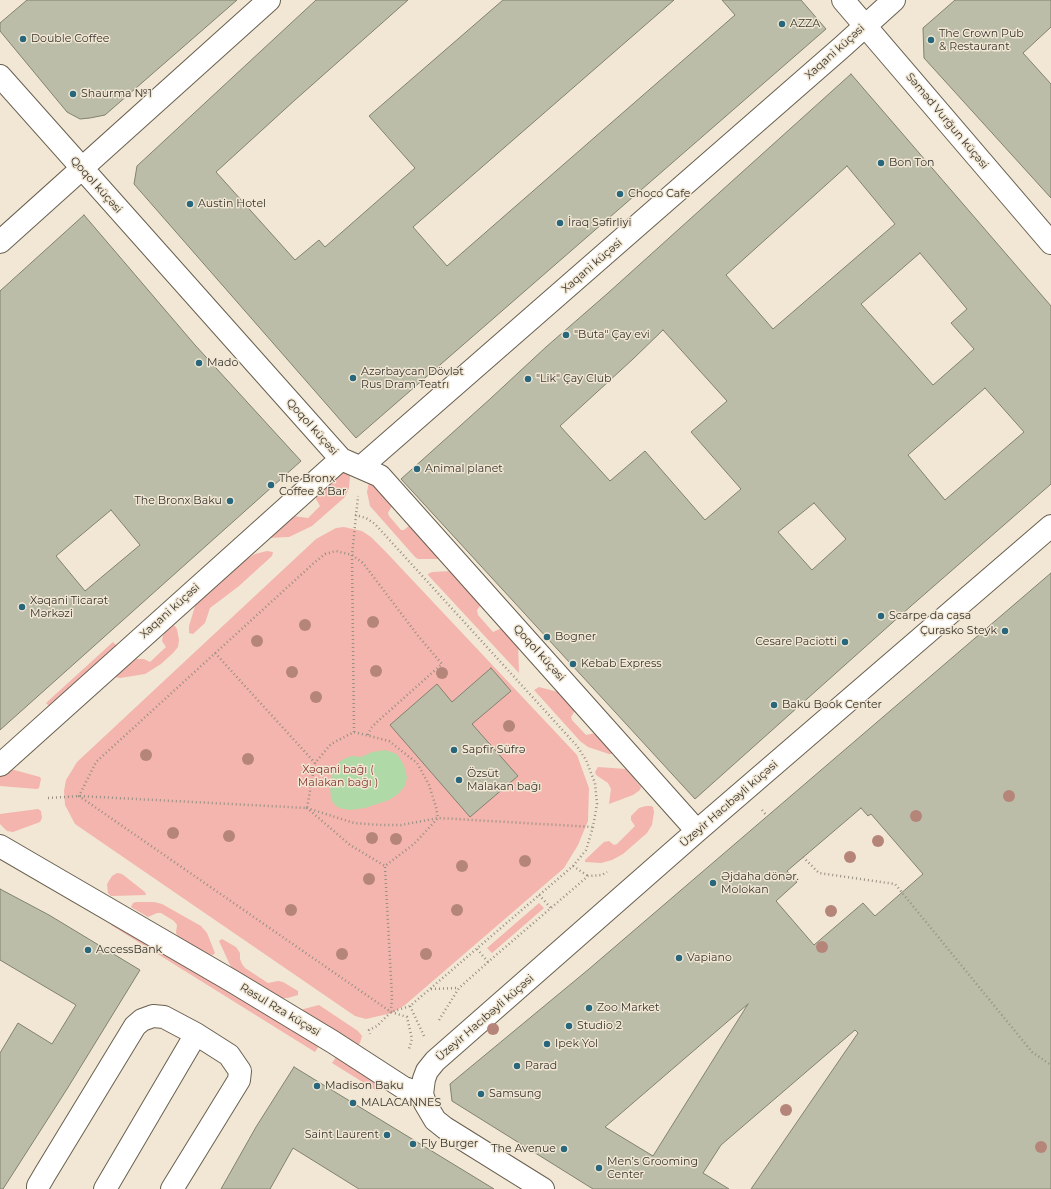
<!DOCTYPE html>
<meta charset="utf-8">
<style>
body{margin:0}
canvas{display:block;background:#f1e7d4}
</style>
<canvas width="1051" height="1189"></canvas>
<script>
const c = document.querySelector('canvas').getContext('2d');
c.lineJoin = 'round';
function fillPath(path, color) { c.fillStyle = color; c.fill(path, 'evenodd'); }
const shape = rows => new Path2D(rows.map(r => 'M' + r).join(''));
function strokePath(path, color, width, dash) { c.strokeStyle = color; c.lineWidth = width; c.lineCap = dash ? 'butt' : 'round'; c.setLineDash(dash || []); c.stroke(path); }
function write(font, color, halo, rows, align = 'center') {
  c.font = font + ' Montserrat,sans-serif'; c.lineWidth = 3; c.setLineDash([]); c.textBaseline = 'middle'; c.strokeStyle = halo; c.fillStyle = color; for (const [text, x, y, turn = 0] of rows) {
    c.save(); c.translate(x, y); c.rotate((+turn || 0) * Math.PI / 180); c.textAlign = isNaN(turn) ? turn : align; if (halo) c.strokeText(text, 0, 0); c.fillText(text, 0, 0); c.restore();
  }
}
fillPath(shape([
 [345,470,349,471,350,476,349,488,345,497,312,526,289,537,268,538,293,516,308,518,320,506,316,499,316,495,330,481],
 [370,476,393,504,388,513,389,516,401,530,404,530,410,525,442,559,418,559,415,557,370,506,367,492],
 [344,527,362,531,371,537,385,551,577,755,589,788,588,821,578,845,564,868,405,1005,392,1013,366,1019,355,1016,75,824,65,805,64,791,66,780,77,762,316,539,336,528],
 [267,551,273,552,272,556,239,586,210,608,205,623,193,634,189,633,189,626,196,603,245,560,255,554],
 [451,571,481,605,477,610,478,615,493,632,502,628,518,645,519,673,518,672,428,575,428,574,432,572],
 [174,625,177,629,179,640,178,647,173,653,161,664,145,674,120,678,115,677,136,659,144,659,150,662,166,647,162,641,163,635],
 [113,642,120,649,52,709,46,703],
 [539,687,562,693,576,709,571,717,572,720,586,735,596,733,614,754,609,754,588,747,580,741,534,690],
 [598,767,626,769,641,787,640,790,633,795,609,804,611,789,608,783,596,775,595,772],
 [7,768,40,777,41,779,39,788,37,789,0,786,0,774],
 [646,806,651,806,653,807,654,812,652,825,647,833,623,854,612,860,601,863,585,862,585,860,604,842,609,841,614,845,617,844,635,826,631,820,631,816,639,808],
 [38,809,41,811,42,818,40,822,13,832,7,831,0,824,0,814],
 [117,873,122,874,145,892,146,895,111,896,108,893,107,884,112,876],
 [136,902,154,902,162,904,201,926,207,933,215,953,213,955,206,954,179,938,176,933,177,925,174,921,161,913,157,913,148,917,131,907,133,903],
 [539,903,544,908,492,953,487,948],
 [117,916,321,1043,315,1052,111,925],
 [222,939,236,947,240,953,240,959,242,964,245,968,268,983,278,981,283,982,298,991,298,995,288,998,277,998,241,976,231,967,219,941],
 [319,1005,358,1031,362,1036,360,1043,357,1046,300,1010],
 [338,1054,383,1082,377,1091,332,1063]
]), '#f3b5ad');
fillPath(shape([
 [385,750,397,754,404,765,407,777,405,786,398,794,389,800,365,808,350,810,339,808,333,803,331,798,330,787,331,777,339,762,346,758,352,756,361,757,372,752]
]), '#afd9a6');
const building = shape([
 [27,0,237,0,105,115,90,118,80,119,67,112,0,31,0,23,27,0],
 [316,0,408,0,295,100,216,172,295,260,319,240,325,247,415,168,369,116,503,0,674,0,413,227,447,266,735,15,722,0,801,0,826,29,356,438,134,184,137,166,316,0],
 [955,0,1051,0,1051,27,1023,53,1051,84,1051,198,924,58,923,28,955,0],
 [851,74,1051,306,1051,484,911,606,695,799,401,479,490,399,546,347,608,293,851,74],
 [847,166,895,224,773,329,726,275,847,166],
 [920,253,967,309,951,323,974,349,933,385,861,304,920,253],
 [663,330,727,401,691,432,741,489,705,520,645,451,610,481,560,426,633,359,663,330],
 [985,388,1024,432,945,500,908,455,985,388],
 [814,503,846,539,812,570,778,532,814,503],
 [84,215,195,345,301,461,0,730,0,291,84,215],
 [111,510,140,545,85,591,56,556,111,510],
 [1051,573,1051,1189,751,1189,858,1033,855,1030,721,1145,703,1173,729,1189,593,1189,452,1101,450,1084,589,969,1051,573],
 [861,808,868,816,871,814,923,874,875,916,863,903,814,945,776,901,797,882,787,871,861,808],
 [748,1004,653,1156,605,1127,748,1004],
 [491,668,511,691,472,724,518,776,470,817,390,725,437,684,452,702,491,668],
 [0,889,49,915,140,970,67,1089,3,1189,0,1189,0,1053,18,1023,52,1044,76,1005,0,960,0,889],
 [294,1067,494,1189,359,1189,293,1148,270,1189,221,1189,256,1127,294,1067]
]);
fillPath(building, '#bbbda9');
strokePath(building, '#80826f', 1);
const minor = shape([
 [0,76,341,459,380,476,697,831],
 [0,242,269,0],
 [361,467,842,47,894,0],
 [0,765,341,459],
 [0,846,232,981,333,1042,404,1088,422,1094],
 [38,1189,38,1186,45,1174,135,1026,142,1020,153,1016,164,1017,196,1034,229,1055,240,1071,239,1080,172,1189],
 [105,1189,196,1034],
 [543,1189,445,1128,435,1120,425,1103,422,1094,424,1079,427,1071,435,1061,697,831,1051,526]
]);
const major = shape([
 [843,0,1051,243]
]);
strokePath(minor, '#696050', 24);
strokePath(major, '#696050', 24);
strokePath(shape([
 [355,515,366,518,375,524,577,746,586,760,595,783,597,804,593,827,586,850,573,866,410,1006,391,1012,377,1026,369,1030,370,1034],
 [215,653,315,763],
 [354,732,352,555,358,496],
 [368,735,371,728,378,721,442,664,419,637,363,563,352,555,336,551,325,554,315,562,96,762,79,796,391,1012,407,1017,412,1039,409,1049],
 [48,798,79,796,307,808,315,763,331,744,354,732,389,741,417,763,429,785,436,807,438,818,414,844,385,866,350,845,307,808,354,823,380,825,401,825,438,818,593,827],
 [762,810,767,816],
 [803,857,819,873,895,884,1032,1052,1051,1065],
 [573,866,588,876],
 [385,867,392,997,391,1011],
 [539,895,551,908],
 [477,949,488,962],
 [431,989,458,988],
 [410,1006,424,1036],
 [439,1020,459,988,488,962,580,883,588,876,602,875,607,872]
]), '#968f82', 2.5, [1, 3]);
strokePath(minor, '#fff', 22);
strokePath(major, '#fff', 22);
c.fillStyle = '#b68579';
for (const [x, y] of [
 [373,622],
 [305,625],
 [257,641],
 [376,671],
 [292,672],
 [442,673],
 [316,697],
 [509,726],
 [146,755],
 [248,759],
 [1009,796],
 [916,816],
 [173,833],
 [229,836],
 [372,838],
 [396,839],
 [878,841],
 [850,857],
 [525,861],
 [462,866],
 [369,879],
 [291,910],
 [457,910],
 [831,911],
 [822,947],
 [342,954],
 [426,954],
 [493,1029],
 [786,1110],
 [1041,1147]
]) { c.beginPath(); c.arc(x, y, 6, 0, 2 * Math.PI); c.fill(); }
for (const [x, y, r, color] of [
 [782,24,4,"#27667b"],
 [23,39,4,"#27667b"],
 [931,40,4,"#27667b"],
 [73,94,4,"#27667b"],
 [881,163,4,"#27667b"],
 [620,194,4,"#27667b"],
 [190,204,4,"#27667b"],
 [560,223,4,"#27667b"],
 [566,335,4,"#27667b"],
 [199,363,4,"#27667b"],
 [353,378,4,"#27667b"],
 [528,379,4,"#27667b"],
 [417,469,4,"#27667b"],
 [271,485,4,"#27667b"],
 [230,501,4,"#27667b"],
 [22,607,4,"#27667b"],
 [881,616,4,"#27667b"],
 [1005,631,4,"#27667b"],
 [547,637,4,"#27667b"],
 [845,642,4,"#27667b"],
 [573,664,4,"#27667b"],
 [774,705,4,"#27667b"],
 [454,750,4,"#27667b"],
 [459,780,4,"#27667b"],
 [713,883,4,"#27667b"],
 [88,950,4,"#27667b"],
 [679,958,4,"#27667b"],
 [589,1008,4,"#27667b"],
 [569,1026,4,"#27667b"],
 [547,1044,4,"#27667b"],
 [517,1066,4,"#27667b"],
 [317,1086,4,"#27667b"],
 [481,1094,4,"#27667b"],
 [353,1103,4,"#27667b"],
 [387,1135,4,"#27667b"],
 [413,1144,4,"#27667b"],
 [564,1149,4,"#27667b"],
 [599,1168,4,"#27667b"]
]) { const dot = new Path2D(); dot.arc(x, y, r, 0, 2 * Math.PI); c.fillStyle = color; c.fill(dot); strokePath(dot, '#f1e7d4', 1.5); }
write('11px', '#37332c', '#f1e7d4', [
 ["AZZA",790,24],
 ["The Crown Pub",939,34],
 ["& Restaurant",939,47],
 ["Double Coffee",31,39],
 ["Shaurma №1",81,94],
 ["Bon Ton",889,163],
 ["Choco Cafe",628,194],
 ["Austin Hotel",198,204],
 ["İraq Səfirliyi",568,223],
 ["\"Buta\" Çay evi",574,335],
 ["Mado",207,363],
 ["Azərbaycan Dövlət",361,372],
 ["Rus Dram Teatrı",361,385],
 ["\"Lik\" Çay Club",536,379],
 ["Animal planet",425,469],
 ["The Bronx",279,479],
 ["Coffee & Bar",279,492],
 ["The Bronx Baku",222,501,"right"],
 ["Xəqani Ticarət",30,601],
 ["Mərkəzi",30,614],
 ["Scarpe da casa",889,616],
 ["Çurasko Steyk",997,631,"right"],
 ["Bogner",555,637],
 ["Cesare Paciotti",837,642,"right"],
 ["Kebab Express",581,664],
 ["Baku Book Center",782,705],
 ["Sapfir Süfrə",462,750],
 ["Özsüt",467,774],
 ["Malakan bağı",467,787],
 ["Əjdaha dönər.",721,877],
 ["Molokan",721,890],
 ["AccessBank",96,950],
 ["Vapiano",687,958],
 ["Zoo Market",597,1008],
 ["Studio 2",577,1026],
 ["Ipek Yol",555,1044],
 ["Parad",525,1066],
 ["Madison Baku",325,1086],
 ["Samsung",489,1094],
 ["MALACANNES",361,1103],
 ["Saint Laurent",379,1135,"right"],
 ["Fly Burger",421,1144],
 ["The Avenue",556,1149,"right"],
 ["Men’s Grooming",607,1162],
 ["Center",607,1175]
], 'left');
write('11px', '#37332c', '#f1e7d4', [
 ["Xaqani küçəsi",835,52,-42],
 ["Səməd Vurğun küçəsi",947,121,50],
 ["Qoqol küçəsi",96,185,48],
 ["Xaqani küçəsi",592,266,-41],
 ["Qoqol küçəsi",312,427,48],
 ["Xaqani küçəsi",170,611,-42],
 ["Qoqol küçəsi",539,653,48],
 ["Üzeyir Hacıbəyli küçəsi",729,804,-41],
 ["Rəsul Rza küçəsi",280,1010,31],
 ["Üzeyir Hacıbəyli küçəsi",485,1018,-41]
]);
write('11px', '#86352f', '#f1e7d4', [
 ["Xəqani bağı (",338,770],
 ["Malakan bağı )",338,783]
]);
</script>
